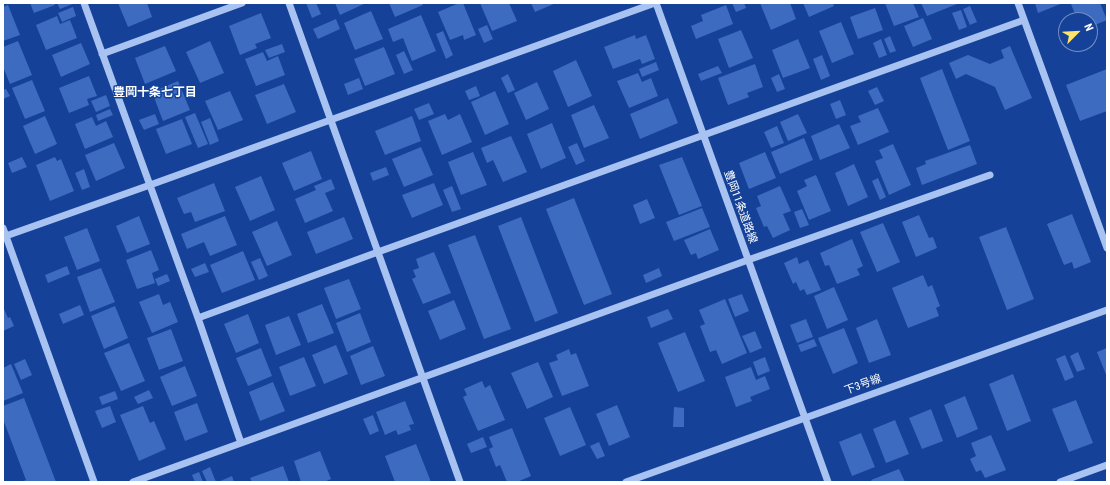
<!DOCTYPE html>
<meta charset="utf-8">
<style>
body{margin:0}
#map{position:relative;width:1110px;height:485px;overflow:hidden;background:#154298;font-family:"Roboto Condensed",sans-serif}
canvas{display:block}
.frame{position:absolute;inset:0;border:4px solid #fff;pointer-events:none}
.north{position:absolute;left:1058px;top:12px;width:40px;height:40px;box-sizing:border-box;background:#154298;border:1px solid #738ec1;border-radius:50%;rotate:66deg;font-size:11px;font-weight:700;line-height:16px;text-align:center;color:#fff}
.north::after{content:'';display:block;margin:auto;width:14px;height:18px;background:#ffe269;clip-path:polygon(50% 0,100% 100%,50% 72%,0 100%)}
</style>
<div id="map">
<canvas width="1110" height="485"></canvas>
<div class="frame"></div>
<div class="north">N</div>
</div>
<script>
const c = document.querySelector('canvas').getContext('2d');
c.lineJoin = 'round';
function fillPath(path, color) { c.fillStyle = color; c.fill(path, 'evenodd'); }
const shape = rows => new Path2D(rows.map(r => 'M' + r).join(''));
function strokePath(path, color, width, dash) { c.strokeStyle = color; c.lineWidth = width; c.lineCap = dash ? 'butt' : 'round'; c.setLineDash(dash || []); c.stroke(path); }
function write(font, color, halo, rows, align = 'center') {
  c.font = font + ' "Roboto Condensed","Noto Sans JP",sans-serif'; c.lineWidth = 3; c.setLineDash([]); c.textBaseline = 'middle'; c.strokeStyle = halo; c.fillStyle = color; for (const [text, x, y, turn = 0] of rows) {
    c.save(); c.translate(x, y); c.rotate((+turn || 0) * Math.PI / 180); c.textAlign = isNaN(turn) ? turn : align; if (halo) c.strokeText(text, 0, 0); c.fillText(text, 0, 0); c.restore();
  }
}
fillPath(shape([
 [30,3,54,3,55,5,34,13],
 [57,3,75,3,60,9],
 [118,3,147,3,152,17,128,27],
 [306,3,316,3,321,14,312,18],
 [335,3,366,3,340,15],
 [389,3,422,3,423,5,395,17],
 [459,3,463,3,476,35,464,40,463,35,450,40,438,12],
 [480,3,509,3,517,21,492,31],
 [531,3,556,3,535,12],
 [732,3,744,3,746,8,736,12],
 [760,3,790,3,796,19,771,30],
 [803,3,833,3,834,6,809,17],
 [885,3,913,3,919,17,894,26],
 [921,3,956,3,957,4,927,16],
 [1035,3,1063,3,1038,13],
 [1072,3,1100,3,1107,20,1090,27,1090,20,1072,20,1071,16,1075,14,1071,4],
 [8,5,20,35,3,41,3,7],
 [726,5,733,24,696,39,691,26,703,21,701,15],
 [970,6,977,22,970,25,963,9],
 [73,7,76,16,62,22,58,13],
 [875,8,883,30,858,39,850,17],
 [961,10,967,27,959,30,952,13],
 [371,11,383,39,355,50,344,23],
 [261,13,271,38,255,44,257,48,240,55,229,26],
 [421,15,436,51,412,61,403,38,393,42,388,29],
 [57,16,60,24,70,20,77,38,46,50,36,25],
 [923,18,932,39,913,47,904,26],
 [336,19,340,29,318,39,313,29],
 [841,22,854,54,832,63,819,31],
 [487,25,493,39,484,43,478,29],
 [741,30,753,58,729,68,718,39],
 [443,31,453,55,446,59,436,34],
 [635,35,636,39,646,35,655,59,642,64,640,59,613,69,604,47],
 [890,36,896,51,890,53,884,39],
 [798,39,810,68,783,78,772,50],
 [881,39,887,55,879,58,873,43],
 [18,41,32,75,10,84,3,67,3,47],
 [210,41,224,73,200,83,186,52],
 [81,43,90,64,61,77,52,55],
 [282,44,285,52,269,58,265,50],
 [165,46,176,71,145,84,135,58],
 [1010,46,1032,98,1005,110,995,87,966,74,956,79,949,63,968,55,990,64,1004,58,1001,50],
 [384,47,395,74,365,86,354,59],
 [404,51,413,70,404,74,396,55],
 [263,52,267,61,278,56,285,75,256,86,245,59],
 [822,55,830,76,821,80,813,59],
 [576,60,592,96,568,107,553,71],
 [656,62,659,70,642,77,639,69],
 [755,64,763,87,747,93,749,97,728,105,718,78],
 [718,66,722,73,701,81,698,74],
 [942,69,970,141,948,150,920,78],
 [1107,69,1107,111,1080,121,1066,85],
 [638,73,642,82,651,78,658,96,629,108,617,81],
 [508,74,515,90,508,93,501,78],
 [779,74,785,89,777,92,771,78],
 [89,76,97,96,87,99,89,105,69,113,59,88],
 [359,78,363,89,348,95,344,84],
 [32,80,45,111,25,119,12,88],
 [178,81,190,110,163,121,152,92],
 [537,82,549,109,526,120,514,93],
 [284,84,296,112,267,124,255,95],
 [476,86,480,96,469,100,465,91],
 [877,87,884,101,875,105,868,91],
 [6,89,10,96,3,99,3,90],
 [230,91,243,120,218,130,205,101],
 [495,91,509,124,485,135,471,102],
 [106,95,110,106,96,112,91,101],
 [668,98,678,123,640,139,630,114],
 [840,100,846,115,836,119,830,104],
 [429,103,434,114,419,120,414,109],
 [594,105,609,138,584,148,571,115],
 [878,108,889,132,858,145,850,126,861,122,858,116],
 [110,109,113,115,98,121,96,115],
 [195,113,208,144,198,148,185,117],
 [155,114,159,124,144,130,139,120],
 [445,114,448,120,460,114,472,142,442,155,428,121],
 [798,114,807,133,788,141,780,122],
 [45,116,57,144,35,154,23,126],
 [412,116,421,141,385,155,375,131],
 [92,117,96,126,106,121,113,137,85,149,75,124],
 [210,118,219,141,210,145,201,122],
 [182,119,192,144,166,154,156,129],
 [552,123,566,158,541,169,527,134],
 [839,124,850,148,820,160,811,136],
 [777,126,784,143,771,148,764,132],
 [511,136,527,172,503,182,493,160,487,163,481,148],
 [804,138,813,160,780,174,771,152],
 [114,143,125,168,96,181,85,155],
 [577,143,585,161,576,165,568,147],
 [893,144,911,185,889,195,875,161,883,158,879,150],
 [970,145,977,164,922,185,916,168,926,164,925,161],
 [421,147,433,175,404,187,392,159],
 [311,151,322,179,294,191,282,163],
 [473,152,487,185,461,195,448,162],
 [765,152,776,178,749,189,739,163],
 [22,157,27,167,12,173,8,163],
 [55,157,57,161,61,159,74,191,50,201,36,165],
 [682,157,702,206,679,215,659,165],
 [854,164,868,197,848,206,835,173],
 [386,167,389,175,373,181,370,173],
 [84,169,90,187,82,190,75,173],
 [816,175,831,211,809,220,797,191,807,186,804,180],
 [261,176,275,210,250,221,235,187],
 [878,178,886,197,880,200,872,181],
 [331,179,335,189,325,193,333,211,305,223,295,199,316,190,314,186],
 [214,183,225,211,195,222,191,212,184,214,177,198],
 [434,183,443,205,412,218,402,195],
 [452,186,461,209,452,212,443,190],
 [780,186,791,211,783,214,790,230,773,238,767,226,764,227,756,208,761,206,757,196],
 [574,198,612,294,584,305,546,209],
 [647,199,655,218,640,224,633,205],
 [702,208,710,227,674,241,666,222],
 [802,209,809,225,800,228,794,212],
 [1072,214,1091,262,1074,269,1072,262,1064,265,1047,224],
 [919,215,929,238,933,237,937,248,916,257,902,222],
 [139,216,150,244,127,253,116,226],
 [225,216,237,245,210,256,204,242,187,249,181,234],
 [344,217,353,239,316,254,307,232],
 [521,217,558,313,535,322,498,226],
 [277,221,292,255,267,266,252,232],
 [883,223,900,262,877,272,860,232],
 [1006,227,1034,299,1007,310,979,237],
 [87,228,100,261,77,270,64,237],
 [710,229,719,250,698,259,696,253,691,255,684,240],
 [475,235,511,329,484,339,448,245],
 [852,239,863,266,857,269,860,275,837,284,829,265,825,266,820,253],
 [151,250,159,270,152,273,155,283,137,289,126,260],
 [243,251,255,280,222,293,210,265],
 [434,252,451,293,423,304,412,279,416,277,413,270,419,268,416,259],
 [797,257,799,264,808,260,821,290,807,295,804,289,800,291,796,282,793,284,784,263],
 [260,258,268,276,259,280,251,262],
 [205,263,209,272,195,277,191,269],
 [67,266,70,274,48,283,45,275],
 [101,268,115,302,90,312,77,277],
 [659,268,662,276,646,283,643,275],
 [167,274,170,281,158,286,155,279],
 [923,275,928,287,932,285,940,306,936,308,939,316,908,328,892,288],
 [349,279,361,309,336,319,324,288],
 [834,287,848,320,827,329,814,296],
 [159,294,163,305,170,302,178,322,152,333,139,302],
 [742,294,749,311,735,317,728,299],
 [725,299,747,353,722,364,716,350,710,352,700,326,705,324,699,310],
 [454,300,466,329,440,340,428,311],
 [322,304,334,333,308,343,297,314],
 [80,305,84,315,63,324,59,314],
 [115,306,128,338,104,349,91,316],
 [3,307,8,318,10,317,14,326,3,331],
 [668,309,673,319,651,328,647,317],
 [360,313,371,342,347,352,336,323],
 [248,314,259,343,236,353,224,324],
 [289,316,301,345,276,355,265,325],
 [806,319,813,337,797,343,790,325],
 [877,319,891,355,869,363,856,328],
 [844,328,858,363,833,374,818,338],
 [171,329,183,361,159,370,147,338],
 [755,331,762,348,750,353,742,336],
 [685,332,705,381,678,392,658,343],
 [814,339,817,346,801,352,798,345],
 [129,343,145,381,121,391,104,353],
 [336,345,348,374,324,384,312,355],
 [373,346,385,376,361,385,350,356],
 [261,348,272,376,248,386,236,358],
 [1107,348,1107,377,1097,352],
 [569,349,571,355,576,353,589,386,562,396,549,363,558,360,556,355],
 [1078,352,1085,369,1077,372,1070,356],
 [1065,355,1074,377,1065,381,1056,359],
 [304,357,316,386,290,396,279,367],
 [765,357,770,371,758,376,753,362],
 [25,359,32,375,21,380,14,364],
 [538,362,553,397,527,409,511,373],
 [11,364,23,393,3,401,3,368],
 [185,366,197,396,172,406,160,377],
 [751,367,756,380,765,376,770,389,750,397,752,401,736,407,725,377],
 [1013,374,1031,421,1007,431,989,384],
 [482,381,485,388,490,385,505,420,478,431,463,397,467,395,464,389],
 [273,382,285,411,260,421,249,392],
 [149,390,153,398,138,404,134,397],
 [115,391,118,399,102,405,99,397],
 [965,396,978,429,957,438,944,405],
 [24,398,56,482,21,482,26,480,3,419,3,406],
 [1076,400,1093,443,1069,452,1052,409],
 [405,401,414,424,409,425,411,430,398,435,396,430,385,435,376,412],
 [197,403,208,432,185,441,174,412],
 [617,405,630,437,609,446,596,414],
 [110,406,116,422,102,428,95,411],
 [143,406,150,423,154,421,166,449,139,461,120,415],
 [570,407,586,445,560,456,544,418],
 [674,407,684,408,684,427,673,427],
 [931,409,943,441,922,449,909,418],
 [373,415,379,431,370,435,363,419],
 [895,420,909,454,886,463,873,429],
 [512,428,531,476,517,482,507,482,500,465,496,467,489,449,493,447,489,437],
 [861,433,875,467,852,476,839,442],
 [991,435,1006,470,985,478,981,470,976,472,970,459,976,456,971,443],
 [483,437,487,447,471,453,467,444],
 [599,442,605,456,597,459,590,446],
 [416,444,431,482,395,482,385,456],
 [320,451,331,479,324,482,301,482,294,461],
 [283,466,289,482,252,482,250,478],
 [210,467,216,482,207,482,202,471],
 [899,469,905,482,872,482,871,480],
 [199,472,203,482,195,482,192,475],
 [232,476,234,482,218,482]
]), '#3d6bc0');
strokePath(shape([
 [84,3,198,318,241,443],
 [289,3,460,482],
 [656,3,828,482],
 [1018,3,1107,248],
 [102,54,242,3],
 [3,228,94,482],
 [3,237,150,185,655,3],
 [198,318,378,252,1024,20],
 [133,482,748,260,990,175],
 [626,482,1107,310],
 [1060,482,1107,465]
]), '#a8c2f2', 7);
write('11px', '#fff', '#154298', [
 ["豊岡11条道路線",740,207,70],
 ["下3号線",863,385,-20]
]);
write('bold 12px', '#fff', '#154298', [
 ["豊岡十条七丁目",155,93]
]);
</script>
